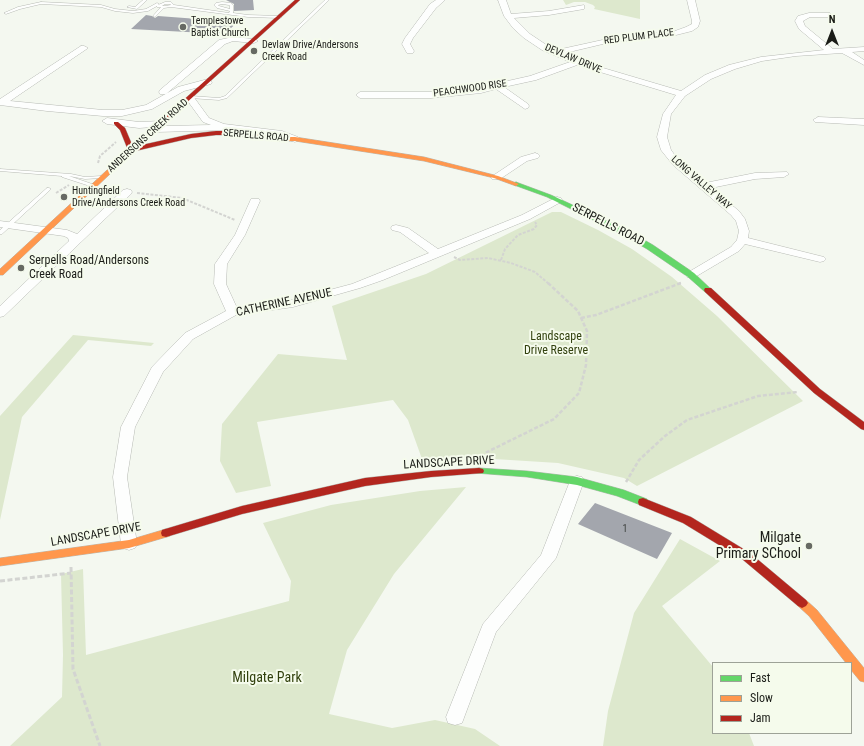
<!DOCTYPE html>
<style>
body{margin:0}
#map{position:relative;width:864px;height:746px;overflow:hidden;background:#f4f8f0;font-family:"Roboto Condensed",sans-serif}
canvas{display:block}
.legend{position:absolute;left:712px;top:662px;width:140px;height:72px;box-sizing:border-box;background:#f5fbec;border:1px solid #9da297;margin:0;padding:5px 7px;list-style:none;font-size:12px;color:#1a1c17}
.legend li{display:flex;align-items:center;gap:8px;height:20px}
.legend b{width:20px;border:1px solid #9da297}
.north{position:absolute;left:812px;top:12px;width:40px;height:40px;-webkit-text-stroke:3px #f5fbec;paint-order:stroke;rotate:0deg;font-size:11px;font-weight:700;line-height:16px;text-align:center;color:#1a1c17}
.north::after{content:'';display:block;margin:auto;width:14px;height:18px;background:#1a1c17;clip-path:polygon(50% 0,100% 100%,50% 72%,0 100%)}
</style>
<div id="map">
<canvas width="864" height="746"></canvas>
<ul class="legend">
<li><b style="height:5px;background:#63d668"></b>Fast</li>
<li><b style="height:5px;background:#ff974d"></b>Slow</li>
<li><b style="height:5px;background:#b3261e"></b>Jam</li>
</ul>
<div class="north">N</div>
</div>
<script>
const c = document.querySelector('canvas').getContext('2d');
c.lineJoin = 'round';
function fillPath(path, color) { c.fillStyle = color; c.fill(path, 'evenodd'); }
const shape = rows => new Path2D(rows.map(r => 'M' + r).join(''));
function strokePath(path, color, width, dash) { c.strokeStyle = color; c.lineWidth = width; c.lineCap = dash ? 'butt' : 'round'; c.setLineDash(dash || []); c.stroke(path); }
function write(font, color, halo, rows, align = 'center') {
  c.font = font + ' "Roboto Condensed",sans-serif'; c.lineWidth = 4; c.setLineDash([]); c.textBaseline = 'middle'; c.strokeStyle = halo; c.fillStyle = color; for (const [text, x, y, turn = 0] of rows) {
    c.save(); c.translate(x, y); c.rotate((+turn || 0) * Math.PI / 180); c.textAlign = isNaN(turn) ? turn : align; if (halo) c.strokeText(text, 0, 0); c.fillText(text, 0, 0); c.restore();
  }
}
fillPath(shape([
 [563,0,640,0,640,19,594,9,595,7,593,5,585,2,574,2,566,5],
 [552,212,561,212,598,230,632,249,672,277,717,316,803,401,637,486,624,478,558,463,462,457,422,459,408,420,393,400,257,422,271,486,236,493,220,461,222,424,278,354,347,360,332,306,426,274],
 [73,335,154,343,151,346,88,340,22,417,0,520,0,416],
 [466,487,394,574,347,650,329,714,392,728,435,720,475,729,500,746,10,746,62,697,63,655,61,574,83,569,86,655,289,601,291,581,263,523,331,505,420,491],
 [680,539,720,561,662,606,713,667,713,733,749,733,754,746,603,746,608,711,634,613]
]), '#dde8cd');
fillPath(shape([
 [226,0,253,0,254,10,234,11,234,4],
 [146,15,152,16,155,18,158,16,238,22,224,34,131,29],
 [595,503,672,533,657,559,578,524]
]), '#a3a6ad');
const lane = shape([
 [143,0,147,0,137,9,127,7,129,6,135,7,143,0],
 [325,0,329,0,227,98,219,100,190,98,189,97,191,96,219,98,225,96,325,0],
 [41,2,101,5,115,9,133,11,146,9,157,3,159,4,158,5,165,2,171,2,174,5,229,13,230,11,217,8,214,5,216,3,222,2,231,3,233,5,233,13,248,15,280,16,282,17,280,18,248,17,171,7,164,8,155,17,153,16,161,7,157,7,157,6,148,11,133,13,115,11,101,7,41,4,20,9,6,14,4,13,18,7,41,2],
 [165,4,170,4,171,5,165,6,162,6,165,4],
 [222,4,229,5,230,6,230,9,219,6,218,5,222,4],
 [0,169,71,174,85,177,101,176,103,177,101,178,85,179,69,176,95,185,95,186,93,187,62,177,62,176,0,171,0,169],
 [47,188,49,188,51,189,2,234,0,234,0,230,47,188]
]);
const street = shape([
 [436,0,445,0,436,8,413,38,410,44,414,51,413,53,407,53,402,44,405,38,430,4,436,0],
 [498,0,506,0,511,14,549,11,584,5,584,9,549,15,514,18,530,34,548,46,557,50,607,39,675,31,686,27,692,24,692,21,687,0,695,0,700,21,698,27,692,31,676,35,607,43,565,53,593,65,681,91,705,75,729,65,761,57,824,50,799,29,795,21,798,16,809,13,830,13,830,17,810,17,803,21,805,26,833,49,864,47,864,51,852,52,864,60,864,65,842,53,796,56,762,61,735,69,711,79,685,96,671,114,667,137,671,150,679,161,705,183,755,173,787,172,789,174,784,177,755,179,711,188,739,211,745,219,749,231,748,238,824,257,826,259,824,261,820,262,745,244,739,251,695,277,687,277,685,275,687,273,731,247,737,240,739,231,736,221,731,215,673,165,661,150,657,137,663,114,676,95,577,65,536,80,504,87,528,104,529,106,528,108,525,109,496,89,481,93,431,98,360,98,356,95,360,92,431,92,481,87,530,76,570,62,542,50,524,38,513,28,504,16,498,0],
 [233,37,254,39,258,41,254,43,233,41,225,44,166,94,160,94,159,92,160,90,219,40,233,37],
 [81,46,84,46,88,48,10,101,103,110,122,110,146,105,178,87,208,79,212,82,211,84,184,91,152,109,122,116,103,116,47,111,0,105,0,99,81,46],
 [190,95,193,96,209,118,224,124,282,131,298,137,300,139,295,142,280,137,232,130,156,132,153,131,151,129,153,127,139,128,107,124,102,121,107,118,139,122,162,121,167,124,165,126,211,125,203,122,187,100,186,98,190,95],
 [818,117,864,119,864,125,815,122,813,120,818,117],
 [535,153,538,154,540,156,538,158,527,161,500,179,492,179,491,177,521,157,535,153],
 [127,189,131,190,132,192,131,194,4,316,0,317,0,306,69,241,68,238,64,236,0,227,0,221,67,230,77,234,123,190,127,189],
 [557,197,561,198,562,200,561,202,530,219,383,280,360,288,293,307,236,315,193,339,163,372,135,427,127,477,137,544,135,548,129,550,123,548,121,544,113,477,121,427,152,367,185,333,226,311,214,284,215,264,235,235,251,199,259,199,260,201,245,235,227,264,226,284,237,308,292,300,352,284,429,253,400,232,392,230,391,228,392,226,396,225,408,228,438,249,522,215,557,197],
 [577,476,582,477,584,481,556,558,496,632,462,723,455,725,448,723,446,717,483,624,541,555,570,481,572,477,577,476]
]);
const fast = shape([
 [516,182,551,195,627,230,653,245,694,273,712,290,708,292,705,292,688,277,647,249,621,234,547,197,514,185,514,183,516,182],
 [479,468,527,471,577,477,624,490,647,499,648,502,647,505,643,506,617,496,577,485,527,477,475,473,474,471,475,469,479,468]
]);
const slow = shape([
 [159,122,164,123,3,275,0,275,0,269,159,122],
 [256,134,279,137,295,137,424,157,498,176,519,184,516,186,494,178,424,161,295,141,279,141,254,137,253,136,256,134],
 [166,529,170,530,171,533,170,536,129,548,0,566,0,558,129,540,166,529],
 [802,598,806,600,817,610,864,668,864,682,860,681,851,670,851,663,846,663,809,616,798,606,796,603,798,600,802,598]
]);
const jam = shape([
 [295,0,300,0,163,124,159,124,159,122,295,0],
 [114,122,118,122,125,128,133,147,191,134,216,131,234,131,256,134,259,136,256,138,234,135,216,135,191,138,131,152,128,150,120,130,114,124,114,122],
 [705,288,711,288,820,389,864,422,864,430,861,429,814,393,705,292,704,290,705,288],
 [479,468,483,469,484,471,483,473,431,477,365,486,242,514,166,537,162,536,161,533,162,530,242,506,365,478,431,471,479,468],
 [643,498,691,517,750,553,806,600,808,603,806,606,802,608,798,606,742,559,683,523,639,505,638,502,639,499,643,498]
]);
strokePath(lane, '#b7bab4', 1);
strokePath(street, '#b7bab4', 1);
strokePath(fast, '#b7bab4', 1);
strokePath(slow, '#b7bab4', 1);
strokePath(jam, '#b7bab4', 1);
strokePath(shape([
 [98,163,100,156,116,142],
 [56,193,69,185],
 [137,193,182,198,235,220],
 [454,257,460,260,488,258,511,263,535,272,549,284],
 [501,260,505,249,518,235,534,229,537,225,535,222],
 [678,284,682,283]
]), '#d3d4d1', 2, [3, 1.5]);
strokePath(shape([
 [581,318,596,315,681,283],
 [484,458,485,453,554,419,579,393,586,365,587,331,578,311,548,283],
 [626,482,639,460,665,436,687,420,758,396,798,392]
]), '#d3d4d1', 2.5, [4, 2]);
strokePath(shape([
 [71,567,73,669,100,746],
 [0,581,71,573]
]), '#d3d4d1', 3, [5, 2.5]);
fillPath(lane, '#fdfefd');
fillPath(street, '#fdfefd');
fillPath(fast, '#63d668');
fillPath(slow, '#ff974d');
fillPath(jam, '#b3261e');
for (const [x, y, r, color] of [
 [183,27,4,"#666963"],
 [254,51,4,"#666963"],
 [64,197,4,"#666963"],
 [21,268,4,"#666963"],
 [809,546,4,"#666963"]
]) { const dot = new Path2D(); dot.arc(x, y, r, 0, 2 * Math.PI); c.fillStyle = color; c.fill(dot); strokePath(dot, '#f5fbec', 1.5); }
write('10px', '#1a1c17', '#f5fbec', [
 ["Templestowe",191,21],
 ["Baptist Church",191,33],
 ["Devlaw Drive/Andersons",262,45],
 ["Creek Road",262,57],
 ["Huntingfield",72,191],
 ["Drive/Andersons Creek Road",72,203]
], 'left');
write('10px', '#1a1c17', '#f5fbec', [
 ["RED PLUM PLACE",639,37,-7],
 ["DEVLAW DRIVE",573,59,23],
 ["PEACHWOOD RISE",470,89,-8],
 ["ANDERSONS CREEK ROAD",148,136,-42],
 ["SERPELLS ROAD",256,136,5],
 ["LONG VALLEY WAY",701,183,41]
]);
write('10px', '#3c3e3c', null, [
 ["1",625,529]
]);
write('12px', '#1a1c17', '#f5fbec', [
 ["SERPELLS ROAD",608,225,27],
 ["CATHERINE AVENUE",284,303,-12],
 ["LANDSCAPE DRIVE",449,463,-3],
 ["LANDSCAPE DRIVE",96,535,-10]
]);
write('12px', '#1a1c17', '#f5fbec', [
 ["Serpells Road/Andersons",29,261],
 ["Creek Road",29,275]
], 'left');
write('12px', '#32410e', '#f5fbec', [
 ["Landscape",556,337],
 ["Drive Reserve",556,351]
]);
write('14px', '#1a1c17', '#f5fbec', [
 ["Milgate",801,538],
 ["Primary SChool",801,554]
], 'right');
write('14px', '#32410e', '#f5fbec', [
 ["Milgate Park",267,678]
]);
</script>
